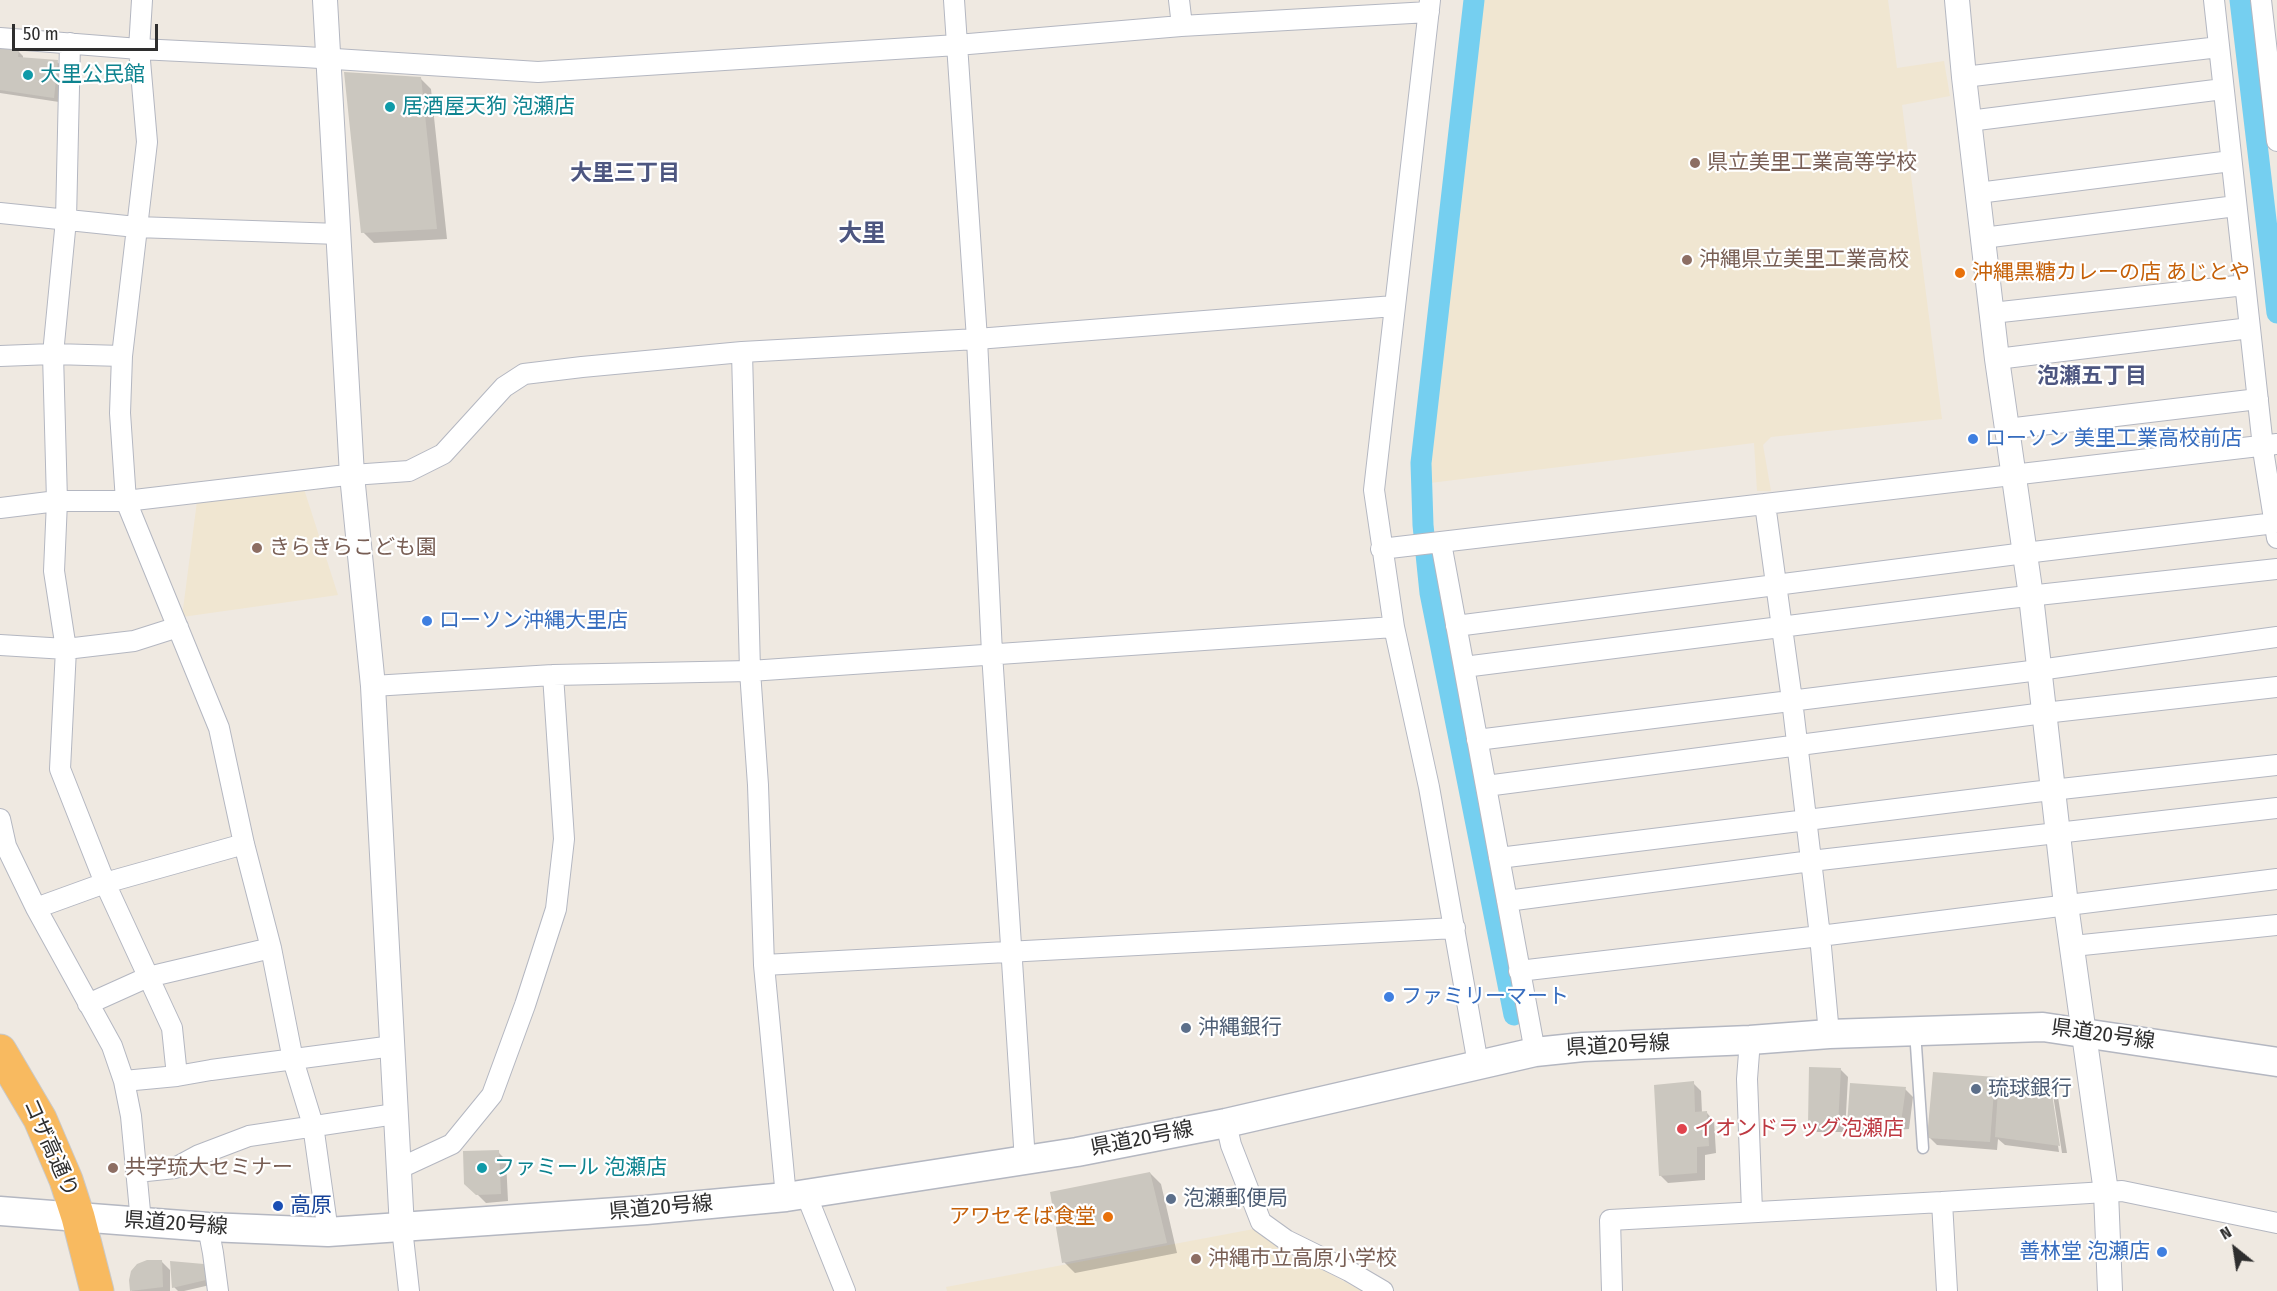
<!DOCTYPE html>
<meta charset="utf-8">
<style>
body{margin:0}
#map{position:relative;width:2277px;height:1291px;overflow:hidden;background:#efe9e1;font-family:"Fira Sans Condensed",sans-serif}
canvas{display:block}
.north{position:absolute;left:2205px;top:1219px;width:60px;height:60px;-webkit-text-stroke:4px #fff;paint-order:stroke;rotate:330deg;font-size:16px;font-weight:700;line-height:24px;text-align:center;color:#2e2e2e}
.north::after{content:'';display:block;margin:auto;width:21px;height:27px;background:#2e2e2e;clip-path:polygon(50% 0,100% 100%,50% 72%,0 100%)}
.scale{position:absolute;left:12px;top:24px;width:146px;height:27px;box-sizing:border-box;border:3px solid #2e2e2e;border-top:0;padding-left:8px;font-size:18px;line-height:21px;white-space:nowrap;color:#2e2e2e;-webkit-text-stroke:4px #fff;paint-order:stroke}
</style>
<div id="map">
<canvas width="2277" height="1291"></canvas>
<div class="north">N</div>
<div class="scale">50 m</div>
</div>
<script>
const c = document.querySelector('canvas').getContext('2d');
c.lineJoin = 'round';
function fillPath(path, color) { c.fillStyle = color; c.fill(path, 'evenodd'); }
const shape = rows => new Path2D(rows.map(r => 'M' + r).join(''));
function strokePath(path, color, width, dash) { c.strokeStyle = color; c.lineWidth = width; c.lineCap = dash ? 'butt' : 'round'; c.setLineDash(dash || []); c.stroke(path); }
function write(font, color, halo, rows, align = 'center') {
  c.font = font + ' "Fira Sans Condensed","Noto Sans JP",sans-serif'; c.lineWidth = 4.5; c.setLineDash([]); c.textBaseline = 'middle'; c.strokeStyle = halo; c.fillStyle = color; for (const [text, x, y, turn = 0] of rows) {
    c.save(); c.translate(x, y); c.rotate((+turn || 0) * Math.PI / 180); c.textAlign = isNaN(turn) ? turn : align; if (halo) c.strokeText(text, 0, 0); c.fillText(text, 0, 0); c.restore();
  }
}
fillPath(shape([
 [1482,0,1888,0,1897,68,1944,61,1950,96,1902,105,1942,419,1771,437,1763,445,1771,491,1757,491,1754,443,1430,483,1434,414],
 [304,489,338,595,182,617,197,501],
 [1259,1228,1285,1256,1306,1261,1362,1291,947,1291,946,1287]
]), '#f0e6d1');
fillPath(shape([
 [0,50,18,51,23,56,23,59,57,62,63,67,59,102,0,93],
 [420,78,431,89,447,239,374,243,363,232],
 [1840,1069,1848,1077,1845,1132,1817,1132,1809,1124],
 [1995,1078,2000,1084,2049,1083,2057,1091,2067,1153,2062,1153,2052,1088,2049,1088,2059,1152,2005,1145,1998,1139,1997,1150,1937,1145,1929,1137],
 [1693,1083,1701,1091,1702,1113,1707,1113,1714,1121,1716,1153,1705,1155,1705,1180,1668,1183,1660,1175],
 [1905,1089,1913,1097,1909,1129,1857,1132,1849,1124],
 [498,1152,506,1160,508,1201,486,1203,466,1183],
 [1150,1173,1161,1184,1177,1253,1075,1273,1064,1262],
 [162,1262,170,1270,170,1291,132,1291,130,1280],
 [203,1265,208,1270,210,1285,184,1291,178,1291,174,1287]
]), '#0003');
strokePath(shape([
 [1474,0,1421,463,1423,525,1430,593,1514,1015],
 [2240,0,2277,313]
]), '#75cff0', 21);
fillPath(shape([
 [0,49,19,49,18,57,58,60,54,98,0,90],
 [344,72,421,77,437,229,361,233],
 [1809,1067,1841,1068,1838,1125,1808,1124],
 [1933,1072,1995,1077,1990,1142,1927,1138],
 [1999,1076,2050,1081,2060,1146,1995,1137],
 [1694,1081,1695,1112,1707,1111,1709,1146,1697,1147,1697,1173,1659,1176,1654,1085],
 [1850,1083,1906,1087,1901,1122,1847,1125],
 [499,1150,501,1194,476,1195,464,1184,463,1151],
 [1150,1172,1167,1243,1062,1263,1050,1192],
 [147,1260,162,1260,163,1287,130,1291,129,1280,131,1271,137,1264],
 [170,1261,204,1264,206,1280,172,1288]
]), '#cbc7bf');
const service = shape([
 [1915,1031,1923,1148]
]);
const minor = shape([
 [142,0,139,49,147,142,122,356,120,413,126,501,219,728,244,844,271,948,293,1060,313,1125,328,1232],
 [954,0,977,339,992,653,1025,1161],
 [1179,0,1182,26],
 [1430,0,1374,490,1394,627,1429,787,1478,1064],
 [2214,0,2264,456,2277,538],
 [2261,0,2277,141],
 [0,38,139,49,304,57,538,72,957,45,1181,26,1429,12],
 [70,43,66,220,53,354,57,501,54,571,66,649,60,769,105,883,172,1028,177,1076],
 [1964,77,2219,47],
 [1969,121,2223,89],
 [1978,193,2231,161],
 [0,213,136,227,339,234],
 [1983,238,2236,206],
 [1992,313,2245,285],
 [742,352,750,671,758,785,764,965,786,1197],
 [0,356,53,354,122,356],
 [1997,359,2250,328],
 [2007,429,2258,399],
 [1765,504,1792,700,1820,936,1829,1034],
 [0,508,57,501,126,501,338,476,409,471,443,454,504,387,524,374,582,367,742,352,977,339,1394,306],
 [1441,543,1535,1052],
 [1381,549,2277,444],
 [1456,626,2025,553,2275,523],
 [0,645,66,649,134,641,178,627],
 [1464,667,2010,598,2277,569],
 [373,686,553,675,750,671,1394,627],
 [1477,740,2039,670,2277,637],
 [1486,786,2044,713,2277,687],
 [0,819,6,846,36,908,112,1046,124,1081,131,1116,141,1222],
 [1499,858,2034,792,2277,765],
 [1507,901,1811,861,2277,808],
 [36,908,105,883,244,844],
 [2073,946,2277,925],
 [764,965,1455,928],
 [1519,971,1820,936,2277,879],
 [88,1004,148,977,271,948],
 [1750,1040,1747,1079,1752,1211],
 [124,1081,177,1076,211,1070,393,1046],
 [1226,1123,1231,1145,1261,1222,1286,1240,1349,1271,1383,1291],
 [398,1169,452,1144,492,1095,525,1005,556,909,564,839,553,675],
 [137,1172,175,1168,199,1155,249,1136,395,1114],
 [806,1194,845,1291],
 [1942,1202,2122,1191,2277,1223],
 [208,1227,213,1253,218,1291],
 [402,1228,409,1291],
 [1612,1291,1610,1220,1942,1202,1947,1291]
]);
const tertiary = shape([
 [325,0,352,475,373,686,402,1228],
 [1957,0,1964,77,1997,359,2031,596,2066,905,2106,1192,2110,1291]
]);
const secondary = shape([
 [0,1211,208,1227,328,1232,646,1210,786,1197,1077,1152,1226,1123,1535,1052,1583,1047,1750,1040,1829,1034,2043,1027,2277,1062]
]);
const trunk = shape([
 [0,1051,40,1119,66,1180,78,1217,97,1291]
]);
strokePath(service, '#b4b7c1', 13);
strokePath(minor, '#b4b7c1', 22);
strokePath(tertiary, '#b4b7c1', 26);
strokePath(secondary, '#b4b7c1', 31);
strokePath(trunk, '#c9c9c9', 35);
strokePath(service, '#fff', 10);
strokePath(minor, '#fff', 20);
strokePath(tertiary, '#fff', 24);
strokePath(secondary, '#fff', 28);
strokePath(trunk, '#f8ba60', 33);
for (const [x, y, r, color] of [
 [28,75,6,"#0f9aa8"],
 [390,107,6,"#0f9aa8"],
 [1695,163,6,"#8d6e63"],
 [1687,260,6,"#8d6e63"],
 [1960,273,6,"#e8710a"],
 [1973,439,6,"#3f7fe0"],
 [257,548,6,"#8d6e63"],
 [427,621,6,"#3f7fe0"],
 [1389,997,6,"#3f7fe0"],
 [1186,1028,6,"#5c6f8a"],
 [1976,1089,6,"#5c6f8a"],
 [1682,1129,6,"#e0444e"],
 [113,1168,6,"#8d6e63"],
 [482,1168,6,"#0f9aa8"],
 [1171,1199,6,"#5c6f8a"],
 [278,1206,6,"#1a4fb4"],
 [1108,1217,6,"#e8710a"],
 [2162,1252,6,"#3f7fe0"],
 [1196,1259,6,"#8d6e63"]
]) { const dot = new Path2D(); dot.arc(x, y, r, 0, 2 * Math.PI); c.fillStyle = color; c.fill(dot); strokePath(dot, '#fff', 2); }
write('21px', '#0d838f', '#fff', [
 ["大里公民館",40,75],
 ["居酒屋天狗 泡瀬店",402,107],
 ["ファミール 泡瀬店",494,1168]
], 'left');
write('21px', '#785e54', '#fff', [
 ["県立美里工業高等学校",1707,163],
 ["沖縄県立美里工業高校",1699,260],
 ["きらきらこども園",269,548],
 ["共学琉大セミナー",125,1168],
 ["沖縄市立高原小学校",1208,1259]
], 'left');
write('21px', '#c56008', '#fff', [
 ["沖縄黒糖カレーの店 あじとや",1972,273],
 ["アワセそば食堂",1096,1217,"right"]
], 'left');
write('21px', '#366cbe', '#fff', [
 ["ローソン 美里工業高校前店",1985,439],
 ["ローソン沖縄大里店",439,621],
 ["ファミリーマート",1401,997],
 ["善林堂 泡瀬店",2150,1252,"right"]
], 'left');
write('21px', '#4e5e75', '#fff', [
 ["沖縄銀行",1198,1028],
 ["琉球銀行",1988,1089],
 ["泡瀬郵便局",1183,1199]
], 'left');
write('21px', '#2e2e2e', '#fff', [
 ["県道20号線",2103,1035,8],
 ["県道20号線",1618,1046,-3],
 ["県道20号線",1142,1139,-11],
 ["コザ高通り",50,1148,66],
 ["県道20号線",661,1208,-5],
 ["県道20号線",176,1224,4]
]);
write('21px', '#be3a42', '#fff', [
 ["イオンドラッグ泡瀬店",1694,1129]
], 'left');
write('21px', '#164399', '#fff', [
 ["高原",290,1206]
], 'left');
write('bold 22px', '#4d5680', '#fff', [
 ["大里三丁目",625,174],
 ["泡瀬五丁目",2092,377]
]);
write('bold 24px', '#4d5680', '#fff', [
 ["大里",862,234]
]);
</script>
